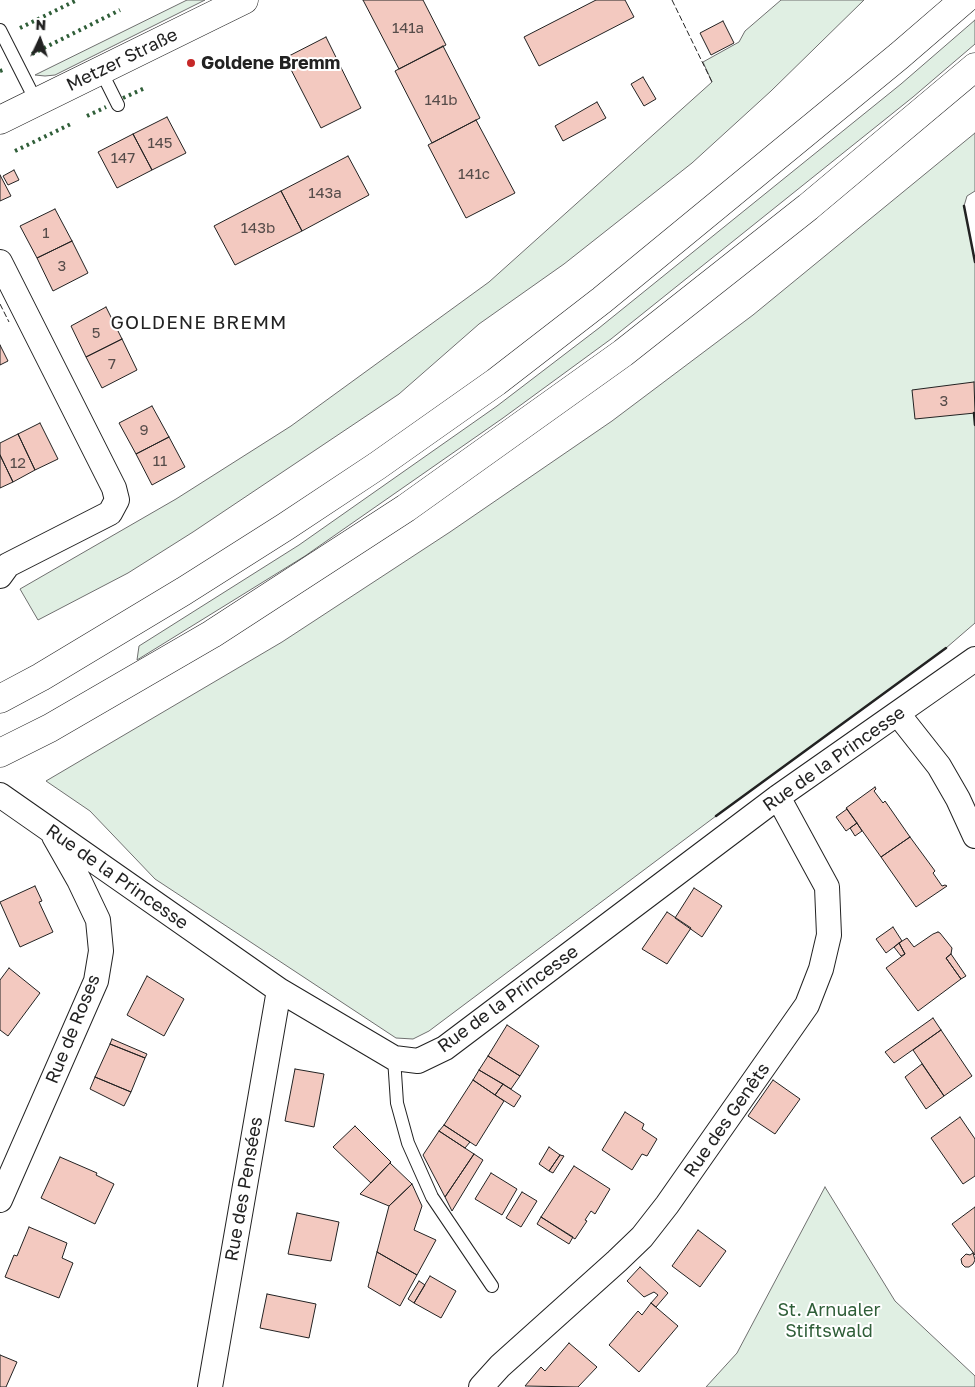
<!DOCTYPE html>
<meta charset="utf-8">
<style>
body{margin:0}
#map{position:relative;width:975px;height:1387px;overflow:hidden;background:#fff;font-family:"Golos Text",sans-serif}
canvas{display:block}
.north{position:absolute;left:15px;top:15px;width:50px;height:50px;-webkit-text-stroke:4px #fff;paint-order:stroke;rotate:3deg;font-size:14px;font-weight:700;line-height:20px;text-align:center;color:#222}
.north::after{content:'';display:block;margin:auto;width:18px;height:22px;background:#222;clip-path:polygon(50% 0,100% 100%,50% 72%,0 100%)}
</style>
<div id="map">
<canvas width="975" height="1387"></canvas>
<div class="north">N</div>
</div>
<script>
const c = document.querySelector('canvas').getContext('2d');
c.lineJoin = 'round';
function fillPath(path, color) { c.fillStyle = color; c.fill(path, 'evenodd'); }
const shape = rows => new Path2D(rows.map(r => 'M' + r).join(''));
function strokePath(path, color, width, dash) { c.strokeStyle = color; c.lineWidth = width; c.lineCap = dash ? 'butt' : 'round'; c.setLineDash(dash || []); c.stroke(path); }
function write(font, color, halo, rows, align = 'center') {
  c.font = font + ' "Golos Text",sans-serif'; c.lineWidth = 4; c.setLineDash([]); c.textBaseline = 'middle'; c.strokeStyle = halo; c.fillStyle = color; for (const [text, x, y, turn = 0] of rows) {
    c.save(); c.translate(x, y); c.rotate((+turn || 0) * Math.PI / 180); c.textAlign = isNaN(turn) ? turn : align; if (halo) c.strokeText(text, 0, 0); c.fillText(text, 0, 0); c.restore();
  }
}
const green = shape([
 [187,0,205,0,55,75,45,76,35,75,187,0],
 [781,0,864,0,771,91,692,163,564,264,479,324,399,394,193,532,128,573,38,620,20,589,176,499,291,426,489,282,712,82,703,62,739,42,745,31,781,0],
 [975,20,975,44,913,97,611,339,503,418,305,556,137,660,139,646,299,545,497,406,599,328,901,84,975,20],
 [975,133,975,191,967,196,964,206,975,262,975,623,946,648,716,816,429,1031,413,1039,396,1038,155,879,90,811,46,781,282,642,450,532,612,421,753,315,975,133],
 [825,1187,895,1301,975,1376,975,1387,706,1387,737,1353,825,1187]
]);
fillPath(green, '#e0efe3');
strokePath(green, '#6f6f6f', 1);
const building = shape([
 [363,0,423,0,446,45,399,69,363,0],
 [596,0,625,0,634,17,539,66,524,37,596,0],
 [723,21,734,43,711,55,700,33,723,21],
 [326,37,361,108,321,128,285,58,326,37],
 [443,46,480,118,432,143,395,71,443,46],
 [643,77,656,99,644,106,631,84,643,77],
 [597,102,606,118,563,141,555,126,597,102],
 [167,117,186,153,152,170,133,134,167,117],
 [476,120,515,193,466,218,428,145,476,120],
 [133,134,152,170,117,188,98,152,133,134],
 [348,156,369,195,302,231,281,191,348,156],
 [14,170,19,180,8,185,3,176,14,170],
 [0,175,11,196,0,201,0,175],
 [281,191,302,231,235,265,214,226,281,191],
 [55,209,72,241,37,258,20,226,55,209],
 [72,241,88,273,53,291,37,258,72,241],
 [106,307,122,339,86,357,71,326,106,307],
 [122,339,137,370,102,388,86,357,122,339],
 [0,345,8,361,0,365,0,345],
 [974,382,975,413,915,419,912,390,974,382],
 [152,406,169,437,136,454,119,423,152,406],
 [40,423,58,459,35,470,18,434,40,423],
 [18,434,35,470,13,482,0,455,0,443,18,434],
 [169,437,185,467,152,485,136,454,169,437],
 [0,455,13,482,0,488,0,455],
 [875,787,876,789,874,791,883,803,885,801,910,837,881,857,846,808,875,787],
 [847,809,857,823,846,831,836,817,847,809],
 [857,823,862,831,855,836,850,828,857,823],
 [910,837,935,871,933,873,942,886,945,885,947,886,916,907,881,857,910,837],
 [35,886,42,901,39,902,53,932,20,947,0,902,35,886],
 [694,888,722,906,702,937,675,918,694,888],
 [667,912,691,928,667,964,642,949,667,912],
 [893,927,902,941,886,953,876,939,893,927],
 [938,932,940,933,952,948,951,954,946,958,961,979,918,1011,886,968,905,954,899,943,907,938,914,947,933,934,938,932],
 [899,943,905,954,901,956,894,947,899,943],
 [951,954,966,976,961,979,946,958,951,954],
 [9,968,40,993,8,1036,0,1030,0,980,9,968],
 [147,976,184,999,164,1036,127,1015,147,976],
 [933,1018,941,1030,894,1063,885,1052,933,1018],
 [507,1025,539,1046,520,1076,488,1056,507,1025],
 [941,1030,972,1076,944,1096,913,1050,941,1030],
 [112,1039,147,1054,145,1058,110,1044,112,1039],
 [110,1044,145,1058,131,1092,95,1077,110,1044],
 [488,1056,520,1076,511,1089,479,1070,488,1056],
 [922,1064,944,1096,926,1109,905,1077,922,1064],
 [295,1069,324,1074,314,1127,285,1121,295,1069],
 [479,1070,503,1084,495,1095,473,1080,479,1070],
 [95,1077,131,1092,124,1106,90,1089,95,1077],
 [473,1080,504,1101,476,1146,444,1125,473,1080],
 [773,1080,800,1099,775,1134,748,1116,773,1080],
 [503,1084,521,1096,514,1107,495,1095,503,1084],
 [625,1112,644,1124,642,1129,657,1139,647,1156,642,1154,632,1170,602,1150,625,1112],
 [960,1117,975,1139,975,1176,963,1184,931,1138,960,1117],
 [444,1125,470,1142,465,1148,439,1131,444,1125],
 [355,1126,391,1162,371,1183,333,1147,355,1126],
 [439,1131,474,1154,445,1197,423,1155,439,1131],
 [549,1147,560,1155,549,1171,539,1164,549,1147],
 [474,1154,483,1160,452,1211,445,1197,474,1154],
 [560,1155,564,1156,553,1173,549,1171,560,1155],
 [60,1157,97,1173,96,1175,114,1184,95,1224,41,1198,60,1157],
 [390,1163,412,1184,389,1206,360,1194,390,1163],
 [574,1166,610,1189,595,1214,591,1211,585,1220,587,1221,575,1239,541,1217,574,1166],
 [491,1173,517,1189,502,1215,475,1199,491,1173],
 [412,1184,422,1206,414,1230,436,1240,417,1275,377,1252,389,1206,412,1184],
 [522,1192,537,1201,521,1227,506,1218,522,1192],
 [975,1207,975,1255,952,1224,975,1207],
 [297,1213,339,1222,331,1261,288,1254,297,1213],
 [541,1217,573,1237,569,1244,537,1224,541,1217],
 [29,1227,67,1243,62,1258,73,1263,59,1298,5,1277,14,1255,17,1256,29,1227],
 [698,1230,726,1251,700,1287,672,1266,698,1230],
 [377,1252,417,1275,400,1306,368,1287,377,1252],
 [973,1253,975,1260,973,1264,969,1267,965,1267,962,1264,961,1259,966,1254,970,1255,973,1253],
 [640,1267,668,1293,656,1307,651,1303,658,1295,654,1292,644,1297,627,1281,640,1267],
 [430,1276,456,1291,441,1318,414,1303,430,1276],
 [419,1281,425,1285,414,1303,408,1299,419,1281],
 [267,1294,316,1304,309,1338,260,1328,267,1294],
 [651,1303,678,1326,639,1372,609,1345,638,1311,642,1315,651,1303],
 [569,1343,597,1367,578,1387,525,1386,541,1367,545,1371,569,1343],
 [0,1355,17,1362,6,1387,0,1387,0,1355]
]);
fillPath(building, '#f3c9c0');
strokePath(building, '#222', 1);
const service = shape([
 [0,30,37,103],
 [101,71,118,105],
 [394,1058,397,1103,408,1143,432,1197,492,1286]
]);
const minor = shape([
 [0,262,114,488,117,500,110,513,8,565,0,576],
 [898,714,939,766,958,799,975,836],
 [0,795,279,990,394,1058,418,1061,445,1048,778,797,975,659],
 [0,1200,96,981,101,951,98,920,79,880,54,836],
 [210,1387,279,990],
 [481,1387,500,1366,617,1261,642,1237,667,1205,807,1005,821,969,829,935,827,887,778,797]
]);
const primary = shape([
 [0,120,244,0]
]);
const motorway = shape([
 [0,699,41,677,184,591,285,527,377,466,496,382,602,300,899,56,964,0],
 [0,753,50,728,212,634,406,508,623,353,808,207,975,67]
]);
strokePath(service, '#222', 14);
strokePath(minor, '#222', 26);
strokePath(primary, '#222', 29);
strokePath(motorway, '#222', 29);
strokePath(service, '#fff', 12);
strokePath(minor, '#fff', 24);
strokePath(primary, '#fff', 28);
strokePath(motorway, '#fff', 28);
strokePath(shape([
 [20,28,77,0],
 [32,54,120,10],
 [0,71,3,70],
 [123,98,145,88],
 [87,116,106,107],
 [15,151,73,123]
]), '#2f5e38', 4, [2.5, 4]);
strokePath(shape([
 [672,0,712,82],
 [0,304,9,322]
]), '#222', 1, [6, 2.5]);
strokePath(shape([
 [964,206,975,262],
 [974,413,975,425],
 [716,816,946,648]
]), '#222', 2.5);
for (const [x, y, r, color] of [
 [191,63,5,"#c62828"]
]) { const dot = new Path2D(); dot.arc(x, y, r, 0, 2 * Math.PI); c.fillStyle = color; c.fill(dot); strokePath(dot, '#fff', 2); }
write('15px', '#564c4a', null, [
 ["141a",408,28],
 ["141b",441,100],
 ["145",160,143],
 ["147",123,158],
 ["141c",474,174],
 ["143a",325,193],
 ["143b",258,228],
 ["1",46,233],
 ["3",62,266],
 ["5",96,333],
 ["7",112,364],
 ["3",944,401],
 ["9",144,430],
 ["11",160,461],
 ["12",18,463]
]);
write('18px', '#222', '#fff', [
 ["Metzer Straße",122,60,-26],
 ["Rue de la Princesse",834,759,-35],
 ["Rue de la Princesse",117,877,35],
 ["Rue de la Princesse",508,999,-36],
 ["Rue de Roses",73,1029,-68],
 ["Rue des Genêts",727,1120,-55],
 ["Rue des Pensées",244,1189,-80]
]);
write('bold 18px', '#222', '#fff', [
 ["Goldene Bremm",201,63]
], 'left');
write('18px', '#2f5e38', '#fff', [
 ["St. Arnualer",829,1310],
 ["Stiftswald",829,1331]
]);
c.letterSpacing = '1px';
write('19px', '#222', '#fff', [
 ["GOLDENE BREMM",199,323]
]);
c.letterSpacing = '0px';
</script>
